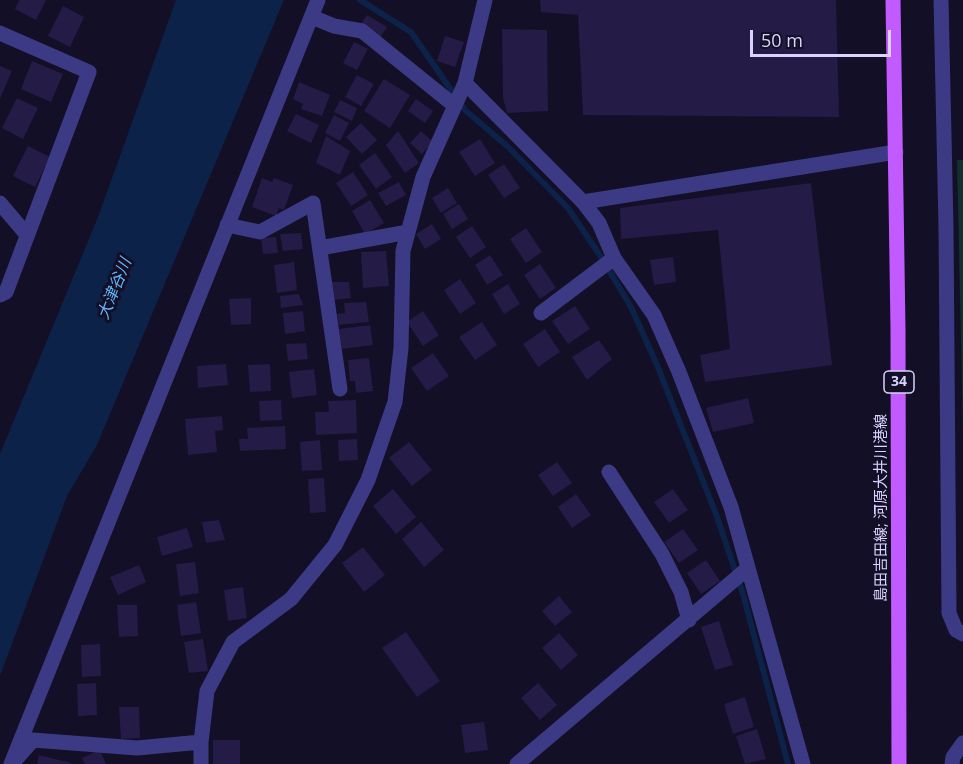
<!DOCTYPE html>
<meta charset="utf-8">
<style>
body{margin:0}
#map{position:relative;width:963px;height:764px;overflow:hidden;background:#130f26;font-family:"Open Sans",sans-serif}
canvas{display:block}
.scale{position:absolute;left:750px;top:30px;width:141px;height:27px;box-sizing:border-box;border:3px solid #d9d4ff;border-top:0;padding-left:8px;font-size:18px;line-height:21px;white-space:nowrap;color:#d9d4ff;-webkit-text-stroke:4px #130f26;paint-order:stroke}
</style>
<div id="map">
<canvas width="963" height="764"></canvas>
<div class="scale">50 m</div>
</div>
<script>
const c = document.querySelector('canvas').getContext('2d');
c.lineJoin = 'round';
function fillPath(path, color) { c.fillStyle = color; c.fill(path, 'evenodd'); }
const shape = rows => new Path2D(rows.map(r => 'M' + r).join(''));
function strokePath(path, color, width, dash) { c.strokeStyle = color; c.lineWidth = width; c.lineCap = dash ? 'butt' : 'round'; c.setLineDash(dash || []); c.stroke(path); }
function write(font, color, halo, rows, align = 'center') {
  c.font = font + ' "Open Sans","Noto Sans JP",sans-serif'; c.lineWidth = 6; c.setLineDash([]); c.textBaseline = 'middle'; c.strokeStyle = halo; c.fillStyle = color; for (const [text, x, y, turn = 0] of rows) {
    c.save(); c.translate(x, y); c.rotate((+turn || 0) * Math.PI / 180); c.textAlign = isNaN(turn) ? turn : align; if (halo) c.strokeText(text, 0, 0); c.fillText(text, 0, 0); c.restore();
  }
}
fillPath(shape([
 [957,160,963,160,963,435]
]), '#12302f');
fillPath(shape([
 [176,0,284,0,97,445,67,496,0,676,0,454,98,217]
]), '#0c2248');
strokePath(shape([
 [360,0,411,32,465,110,507,146,568,208,601,257,631,307,657,365,716,514,743,594,788,764]
]), '#0c2248', 6);
fillPath(shape([
 [19,0,46,0,36,20,15,9],
 [540,0,836,0,839,117,583,115,578,15,541,12],
 [63,6,84,17,70,47,48,36],
 [367,15,387,27,380,38,360,25],
 [502,29,547,30,548,111,507,113,503,98],
 [445,36,464,42,455,67,437,61],
 [354,42,368,49,357,70,343,63],
 [32,61,63,74,51,102,21,89],
 [0,66,12,71,0,99],
 [357,75,374,84,361,106,345,97],
 [384,79,410,95,390,128,364,111],
 [299,82,330,95,322,116,301,109,303,104,293,99],
 [17,98,38,108,23,139,2,128],
 [416,99,433,111,425,123,408,111],
 [340,100,357,108,352,121,334,112],
 [296,114,319,125,311,143,287,131],
 [334,115,349,123,340,141,325,133],
 [361,123,377,140,362,154,346,137],
 [398,131,419,163,405,173,386,145],
 [421,131,433,142,422,154,410,143],
 [326,136,350,151,340,175,316,163],
 [480,139,495,163,475,176,459,152],
 [28,146,50,157,35,187,13,176],
 [375,153,392,177,376,189,359,165],
 [504,164,520,188,504,198,488,175],
 [353,172,368,195,351,206,336,183],
 [262,178,272,182,274,178,293,185,284,210,279,208,276,216,252,207],
 [399,182,406,195,386,206,378,193],
 [811,183,832,365,705,382,700,355,730,349,718,230,621,239,620,208],
 [448,188,457,203,441,213,432,198],
 [370,200,384,223,365,234,352,211],
 [459,204,468,219,452,229,443,214],
 [432,224,441,239,425,249,416,234],
 [472,226,486,247,470,258,456,237],
 [526,228,542,252,526,263,510,239],
 [301,233,303,249,283,251,280,234],
 [276,237,278,253,263,254,261,238],
 [386,251,389,286,363,288,361,252],
 [490,255,503,275,487,285,475,265],
 [673,257,676,282,654,285,650,260],
 [294,262,297,290,277,293,274,265],
 [540,264,556,288,540,299,524,275],
 [460,279,476,303,460,314,444,290],
 [329,282,349,282,351,298,332,300],
 [508,284,520,304,504,314,492,294],
 [299,294,303,305,281,308,280,296],
 [251,298,251,324,231,325,229,299],
 [366,302,369,322,339,325,337,314,345,313,344,303],
 [575,306,590,329,568,344,552,321],
 [303,311,305,331,285,334,283,313],
 [423,311,439,335,423,346,407,322],
 [482,322,497,345,475,360,459,337],
 [370,325,373,345,342,349,339,329],
 [545,329,560,352,538,367,523,344],
 [599,340,612,359,587,380,572,357],
 [306,343,308,359,288,361,286,344],
 [433,353,449,376,427,391,411,368],
 [369,358,373,391,356,393,355,381,350,381,348,360],
 [226,364,228,385,198,388,197,366],
 [270,364,271,391,250,392,248,365],
 [314,369,317,395,292,398,289,372],
 [748,398,754,423,713,432,706,408],
 [281,400,282,420,260,421,259,401],
 [356,400,357,433,316,435,315,412,329,412,328,401],
 [222,416,223,430,215,431,217,452,188,455,185,419],
 [285,426,286,449,240,451,239,439,248,439,247,428],
 [357,439,358,460,339,461,338,440],
 [320,440,322,470,302,471,300,442],
 [409,442,432,470,412,486,389,458],
 [557,462,572,483,553,496,538,475],
 [324,478,326,512,310,513,308,479],
 [393,489,416,517,396,534,373,506],
 [673,489,688,510,669,523,654,502],
 [576,494,591,515,572,528,558,507],
 [219,520,225,540,206,543,202,522],
 [421,522,444,550,424,567,402,539],
 [187,528,193,547,162,556,157,537],
 [683,529,698,550,679,563,664,542],
 [363,547,385,575,364,592,342,563],
 [706,560,720,581,701,594,687,573],
 [195,562,199,593,180,596,176,564],
 [139,565,146,582,118,595,110,577],
 [243,587,247,618,228,621,224,590],
 [559,596,572,612,555,626,542,611],
 [196,602,201,633,181,636,177,605],
 [117,605,137,605,138,636,119,637],
 [719,621,733,665,715,670,701,627],
 [406,632,440,681,417,697,382,648],
 [559,633,578,655,561,670,542,648],
 [203,639,208,671,189,673,184,642],
 [100,644,101,676,82,677,81,645],
 [96,683,97,715,78,716,77,684],
 [538,683,557,705,540,720,521,698],
 [745,697,754,727,733,734,724,704],
 [119,707,139,707,140,738,121,739],
 [484,722,488,750,465,753,461,725],
 [757,729,766,759,745,764,736,736],
 [213,740,240,740,240,764,213,764],
 [100,750,106,764,85,764,82,758],
 [39,755,71,763,71,764,37,764]
]), '#241b47');
strokePath(shape([
 [941,0,946,227,949,613,956,630,963,634],
 [312,17,334,26,362,31,455,106],
 [0,33,89,72,6,292,0,295],
 [465,83,583,202,599,223,614,258,654,315,679,372,731,507,803,764],
 [0,203,27,235],
 [227,225,260,232,313,203,340,389],
 [320,248,408,232],
 [541,313,614,258],
 [609,472,662,554,681,592,689,620],
 [17,758,33,740,137,748,201,742],
 [11,764,318,0],
 [201,764,201,742,207,691,233,642,291,599,335,545,368,480,395,402,401,348,403,251,423,177,465,83,485,0],
 [517,764,747,569],
 [952,764,953,757,963,743]
]), '#3d3a85', 15);
strokePath(shape([
 [583,202,896,152]
]), '#3d3a85', 15);
strokePath(shape([
 [893,0,898,329,899,764]
]), '#c25bff', 15);
for (const [x, y, w] of [
 [899,382,30]
]) { const box = new Path2D(); box.roundRect(x - w / 2, y - 11, w, 22, 4.5); c.fillStyle = '#130f26'; c.fill(box); strokePath(box, '#d9d4ff', 1.5); }
write('bold 14px', '#d9d4ff', null, [
 ["34",899,382]
]);
write('15px', '#d9d4ff', '#130f26', [
 ["島田吉田線; 河原大井川港線",882,508,-90]
]);
write('italic 16px', '#62b6ff', '#130f26', [
 ["大津谷川",115,289,-68]
]);
</script>
